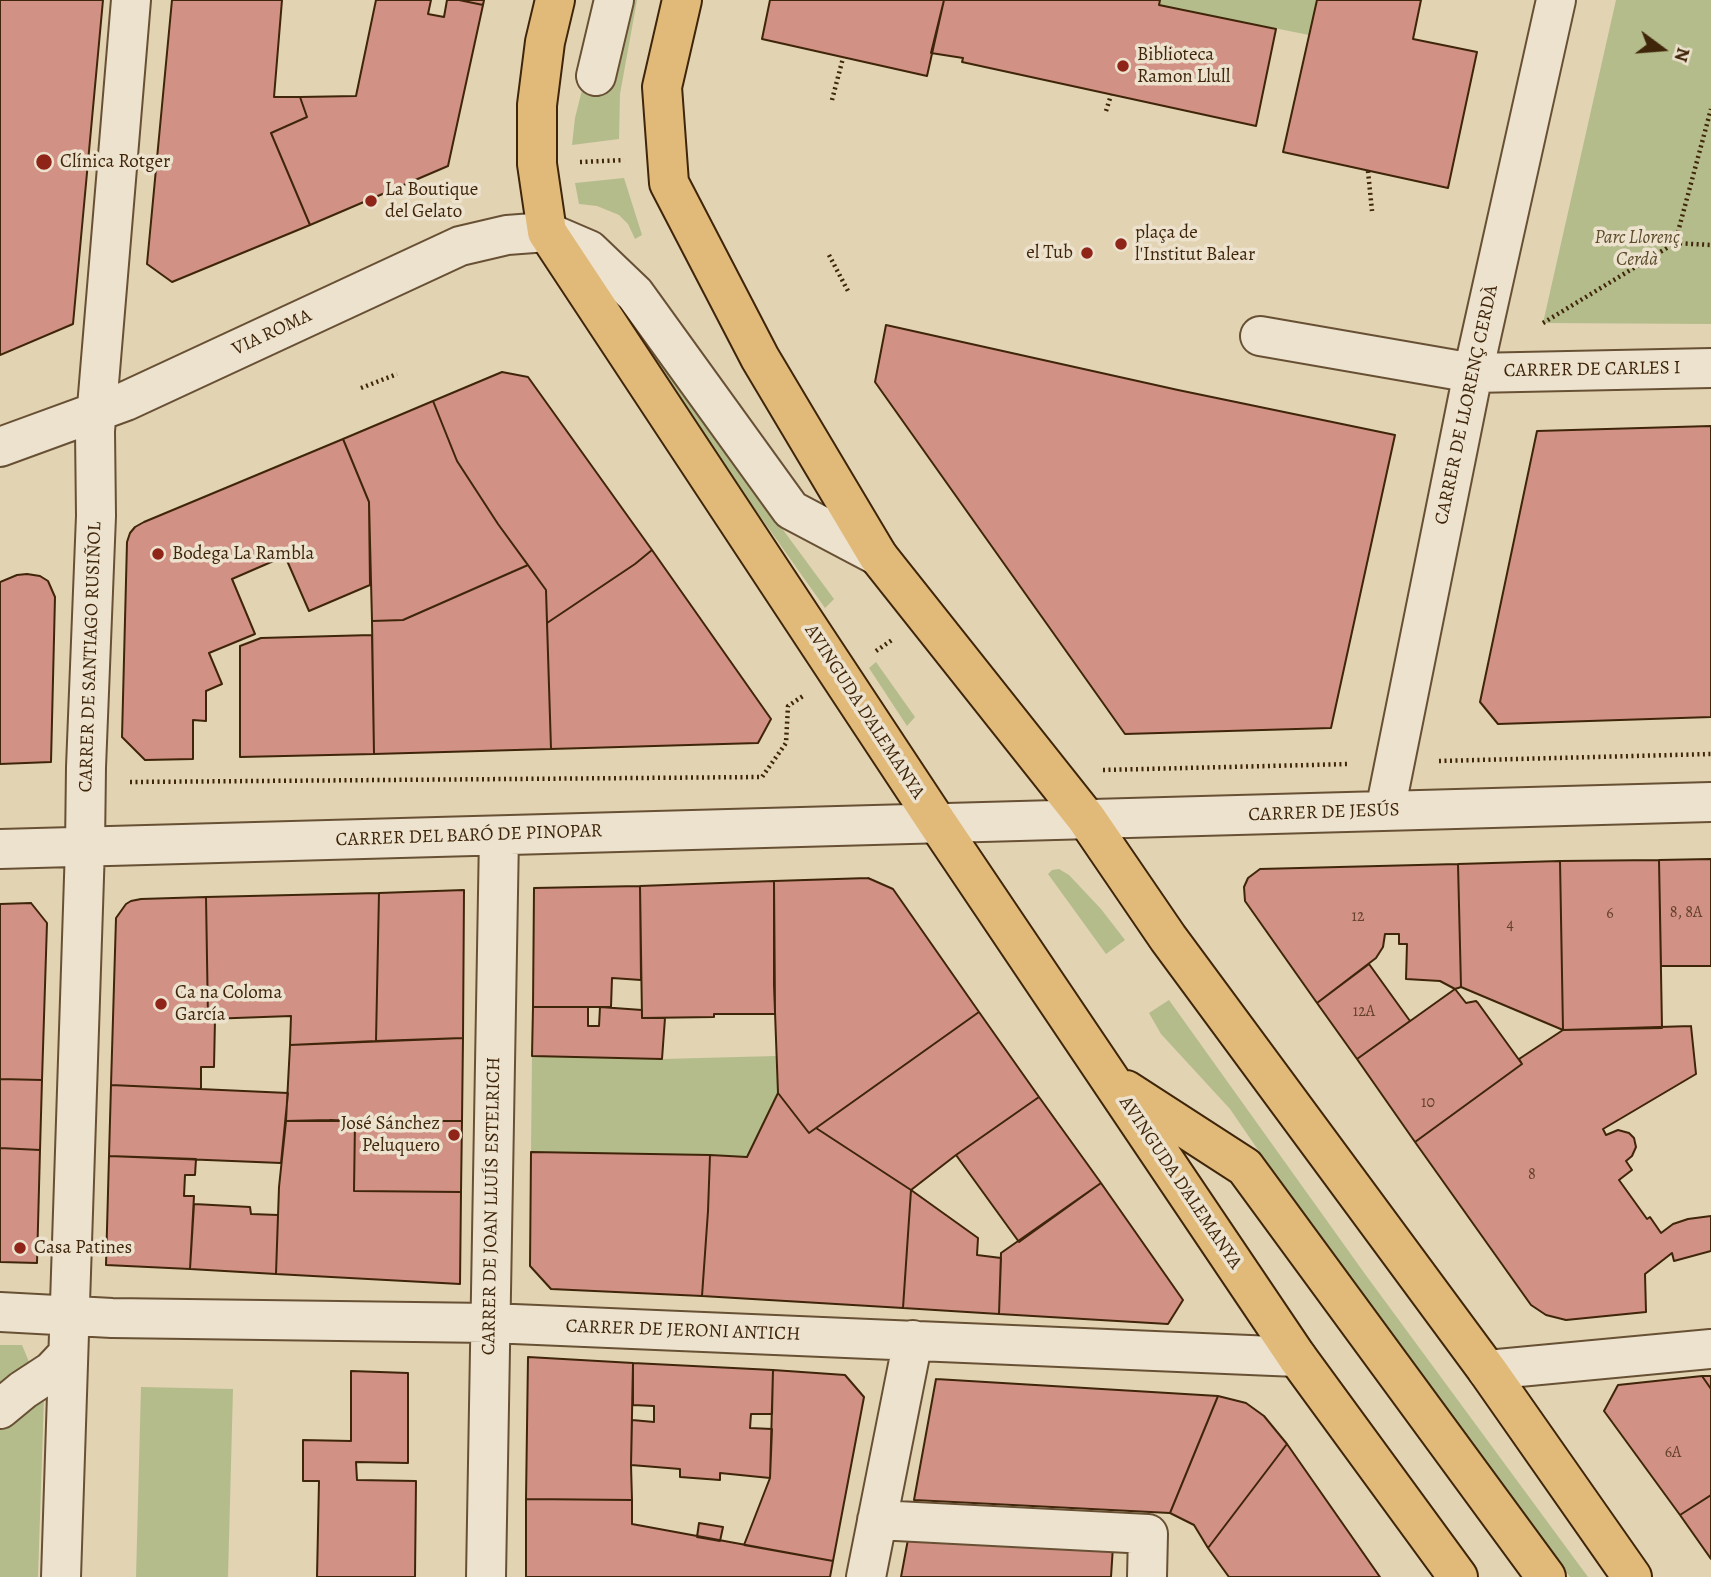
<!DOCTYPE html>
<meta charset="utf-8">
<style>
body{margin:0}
#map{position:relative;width:1711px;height:1577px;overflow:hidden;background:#e2d3b3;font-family:Alegreya,serif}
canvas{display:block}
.north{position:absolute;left:1627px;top:14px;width:70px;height:70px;-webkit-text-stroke:5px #ece2ce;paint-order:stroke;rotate:106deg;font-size:19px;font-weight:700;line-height:28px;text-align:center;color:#3f2509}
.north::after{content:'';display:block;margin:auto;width:24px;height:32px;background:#3f2509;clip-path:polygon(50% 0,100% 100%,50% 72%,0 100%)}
</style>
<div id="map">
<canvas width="1711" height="1577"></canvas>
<div class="north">N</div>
</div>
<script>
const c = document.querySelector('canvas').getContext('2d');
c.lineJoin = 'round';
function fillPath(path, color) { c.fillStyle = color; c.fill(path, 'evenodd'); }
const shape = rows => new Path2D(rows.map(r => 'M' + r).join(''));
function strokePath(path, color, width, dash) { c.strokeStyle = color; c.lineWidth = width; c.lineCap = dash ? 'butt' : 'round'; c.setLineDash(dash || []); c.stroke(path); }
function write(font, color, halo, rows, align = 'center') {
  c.font = font + ' Alegreya,serif'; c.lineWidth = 7; c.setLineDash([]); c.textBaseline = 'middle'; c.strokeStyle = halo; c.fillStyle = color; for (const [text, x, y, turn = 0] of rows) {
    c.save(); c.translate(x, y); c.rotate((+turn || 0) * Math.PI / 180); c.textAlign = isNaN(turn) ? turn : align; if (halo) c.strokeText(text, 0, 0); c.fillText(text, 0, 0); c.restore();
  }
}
fillPath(shape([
 [624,0,637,0,620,94,619,139,572,145,575,118,587,70],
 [1160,0,1317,0,1309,35,1159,5],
 [1616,0,1711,0,1711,324,1543,323],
 [624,178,642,235,635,239,628,224,619,215,597,206,579,204,575,183],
 [629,324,641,337,834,599,825,608,723,464],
 [876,662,915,717,907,726,869,668],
 [1059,869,1069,875,1101,909,1125,940,1106,954,1048,874,1052,870],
 [1169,1000,1365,1274,1588,1577,1570,1577,1459,1430,1293,1201,1230,1109,1161,1034,1149,1013],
 [532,1056,662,1059,776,1056,778,1093,747,1157,531,1152],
 [0,1345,22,1345,44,1398,38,1577,0,1577],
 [141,1387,233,1389,228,1577,136,1577]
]), '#b5bc8b');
const building = shape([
 [0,0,103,0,73,324,0,355,0,0],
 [172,0,282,0,274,97,300,97,307,117,271,133,310,225,172,282,147,264,172,0],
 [376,0,431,0,428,14,444,17,447,0,459,0,483,5,448,166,310,225,271,133,307,117,300,97,356,96,376,0],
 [459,0,484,0,483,5,459,0],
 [770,0,944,0,927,76,762,39,770,0],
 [944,0,1160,0,1159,5,1276,29,1256,126,962,62,963,58,931,53,944,0],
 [1317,0,1421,0,1413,39,1477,52,1448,188,1283,152,1317,0],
 [886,325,1178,390,1395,435,1331,728,1125,734,875,382,886,325],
 [502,372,528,377,652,550,635,564,547,623,546,590,498,524,457,461,433,401,502,372],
 [433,401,457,461,498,524,528,565,403,620,372,621,369,502,343,439,433,401],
 [1711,426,1711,717,1498,724,1480,702,1537,431,1711,426],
 [343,439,369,502,370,585,309,611,285,556,232,579,255,634,209,653,222,684,206,691,206,721,193,720,193,759,145,760,122,737,127,542,130,533,135,527,144,522,343,439],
 [652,550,771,719,758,743,551,749,547,623,635,564,652,550],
 [528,565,546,590,551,749,374,754,372,621,403,620,528,565],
 [27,574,40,576,48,581,55,597,51,762,0,764,0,582,17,575,27,574],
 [372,635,374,754,240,757,240,646,261,638,372,635],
 [1711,859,1711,966,1661,966,1659,860,1711,859],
 [1659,860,1662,1028,1563,1030,1560,861,1659,860],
 [1560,861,1563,1030,1461,987,1458,864,1560,861],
 [1458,864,1461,987,1455,989,1440,981,1406,979,1407,944,1399,944,1399,934,1385,934,1383,947,1376,958,1317,1003,1245,901,1244,887,1248,878,1260,869,1458,864],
 [868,878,893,889,979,1012,809,1133,778,1093,774,985,774,881,868,878],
 [774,881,775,1014,714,1014,714,1017,642,1018,640,886,774,881],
 [640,886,641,980,612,978,611,1007,533,1007,534,888,640,886],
 [464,890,463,1038,376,1041,379,893,464,890],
 [379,893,376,1041,290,1045,291,1016,208,1019,206,897,379,893],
 [206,897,208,1019,215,1019,214,1067,201,1067,201,1089,111,1085,116,918,126,904,131,901,141,899,206,897],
 [31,903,47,923,42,1080,0,1079,0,904,31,903],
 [1369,964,1410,1021,1357,1059,1317,1003,1369,964],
 [1455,989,1466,1003,1476,1001,1478,1003,1522,1064,1415,1142,1357,1059,1455,989],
 [533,1007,588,1007,588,1026,599,1026,600,1007,642,1010,642,1018,665,1018,662,1059,532,1056,533,1007],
 [979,1012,1039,1097,956,1155,911,1190,816,1128,979,1012],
 [1691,1026,1696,1074,1603,1129,1606,1135,1618,1130,1629,1133,1634,1138,1636,1147,1632,1156,1626,1161,1632,1170,1619,1180,1647,1219,1650,1217,1661,1233,1673,1224,1688,1219,1711,1216,1711,1251,1674,1261,1672,1253,1645,1274,1646,1312,1566,1320,1546,1315,1531,1305,1415,1142,1522,1064,1519,1059,1563,1030,1691,1026],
 [463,1038,462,1121,286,1121,290,1045,463,1038],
 [0,1079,42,1080,40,1150,0,1148,0,1079],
 [111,1085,288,1093,281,1163,109,1156,111,1085],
 [778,1093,809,1133,816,1128,911,1190,903,1308,702,1296,708,1211,710,1155,747,1157,778,1093],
 [1039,1097,1101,1183,1019,1242,956,1155,1039,1097],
 [330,1120,355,1121,354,1191,461,1192,460,1284,276,1274,279,1187,286,1121,330,1120],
 [355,1121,462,1121,461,1192,354,1191,355,1121],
 [0,1148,40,1150,37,1263,0,1262,0,1148],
 [531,1152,710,1155,708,1211,702,1296,551,1289,530,1266,531,1152],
 [109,1156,196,1159,195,1175,185,1175,184,1196,194,1196,190,1269,106,1265,109,1156],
 [1101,1183,1183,1300,1168,1324,999,1314,1001,1253,1101,1183],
 [911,1190,978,1238,977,1255,1001,1258,999,1314,903,1308,911,1190],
 [194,1204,250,1207,251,1214,278,1215,276,1274,190,1269,194,1204],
 [528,1357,633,1363,631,1465,632,1500,526,1499,528,1357],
 [633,1363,773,1370,772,1414,751,1414,750,1428,772,1429,770,1478,720,1473,720,1480,680,1477,680,1469,631,1465,632,1420,654,1422,654,1406,633,1405,633,1363],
 [773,1370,845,1375,864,1397,833,1561,744,1545,770,1478,773,1370],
 [351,1371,408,1373,408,1463,356,1462,357,1480,416,1481,415,1577,317,1577,319,1481,303,1481,303,1440,351,1441,351,1371],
 [1702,1376,1711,1376,1711,1389,1702,1376],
 [1702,1376,1711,1389,1711,1495,1680,1515,1604,1411,1618,1385,1702,1376],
 [936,1379,1218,1396,1170,1513,914,1500,936,1379],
 [1218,1396,1246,1403,1264,1416,1287,1444,1208,1548,1194,1525,1170,1513,1218,1396],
 [1287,1444,1380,1577,1229,1577,1208,1548,1287,1444],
 [1711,1495,1711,1559,1680,1515,1711,1495],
 [526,1499,632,1500,632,1524,833,1561,830,1577,526,1577,526,1499],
 [699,1523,723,1527,720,1541,697,1537,699,1523],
 [909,1534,1113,1546,1111,1577,901,1577,909,1534]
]);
fillPath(building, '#d19185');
strokePath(building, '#3f2509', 2);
const minor = shape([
 [596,76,614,0],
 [1260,336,1473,373,1711,368],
 [0,447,126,401,460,246,507,235,547,232,589,250,635,294,791,510,878,556],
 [1385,811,1473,373,1556,0],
 [0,849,1711,802],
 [0,1312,112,1318,490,1323,1297,1357],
 [1487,1370,1711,1349],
 [0,1409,23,1390,52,1371,68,1354],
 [877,1520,1148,1534,1147,1577],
 [61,1577,85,847,86,767,96,516,95,431,131,0],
 [486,1577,499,836],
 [866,1577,913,1340]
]);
const major = shape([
 [555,0,545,42,537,105,537,164,547,232,938,824,1297,1357,1458,1577],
 [682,0,662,87,669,183,760,358,878,556,1086,818,1168,938,1487,1370,1632,1577],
 [1126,1090,1245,1167,1546,1577]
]);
strokePath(minor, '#685034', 42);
strokePath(major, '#3f2509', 42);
strokePath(shape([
 [832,100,843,58],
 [1106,111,1111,95],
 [580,162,624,160],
 [1368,171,1372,211],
 [1675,243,1711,109],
 [829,255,848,291],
 [1543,323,1675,243,1711,245],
 [361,388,397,374],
 [876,651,892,640],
 [1439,761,1711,754],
 [1103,770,1350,764],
 [130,782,762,777,786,743,788,706,803,696]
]), '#3f2509', 4.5, [2, 3.5]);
strokePath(minor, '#ece2ce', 38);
strokePath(major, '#e1ba7a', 38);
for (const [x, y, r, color] of [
 [1123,66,7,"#8f2418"],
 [44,162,9,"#8f2418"],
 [371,201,7,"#8f2418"],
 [1121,244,7,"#8f2418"],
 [1087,253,7,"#8f2418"],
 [158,554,7,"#8f2418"],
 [161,1004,7,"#8f2418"],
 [454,1135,7,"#8f2418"],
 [20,1248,7,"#8f2418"]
]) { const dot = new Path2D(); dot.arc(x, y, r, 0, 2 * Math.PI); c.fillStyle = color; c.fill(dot); strokePath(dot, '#ece2ce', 2.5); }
write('16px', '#644028', null, [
 ["8, 8A",1686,913],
 ["6",1610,914],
 ["12",1358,917],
 ["4",1510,925],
 ["12A",1364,1012],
 ["10",1428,1103],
 ["8",1532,1175],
 ["6A",1673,1453]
]);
write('19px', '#3f2509', '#ece2ce', [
 ["Biblioteca",1137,55],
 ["Ramon Llull",1137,77],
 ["Clínica Rotger",60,162],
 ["La Boutique",385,190],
 ["del Gelato",385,212],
 ["plaça de",1135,233],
 ["l'Institut Balear",1135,255],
 ["el Tub",1073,253,"right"],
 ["Bodega La Rambla",172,554],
 ["Ca na Coloma",175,993],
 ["García",175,1015],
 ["José Sánchez",440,1124,"right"],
 ["Peluquero",440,1146,"right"],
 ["Casa Patines",34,1248]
], 'left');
write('italic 19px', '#5c4b2a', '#ece2ce', [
 ["Parc Llorenç",1637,238],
 ["Cerdà",1637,260]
]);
write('19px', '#3f2509', '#ece2ce', [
 ["VIA ROMA",272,333,-25],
 ["CARRER DE CARLES I",1592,370,-1],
 ["CARRER DE LLORENÇ CERDÀ",1467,405,-78],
 ["CARRER DE SANTIAGO RUSIÑOL",91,657,-88],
 ["AVINGUDA D'ALEMANYA",864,712,57],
 ["CARRER DE JESÚS",1324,813,-2],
 ["CARRER DEL BARÓ DE PINOPAR",469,836,-2],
 ["AVINGUDA D'ALEMANYA",1180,1183,56],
 ["CARRER DE JOAN LLUÍS ESTELRICH",492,1206,-89],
 ["CARRER DE JERONI ANTICH",683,1331,2]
]);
</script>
